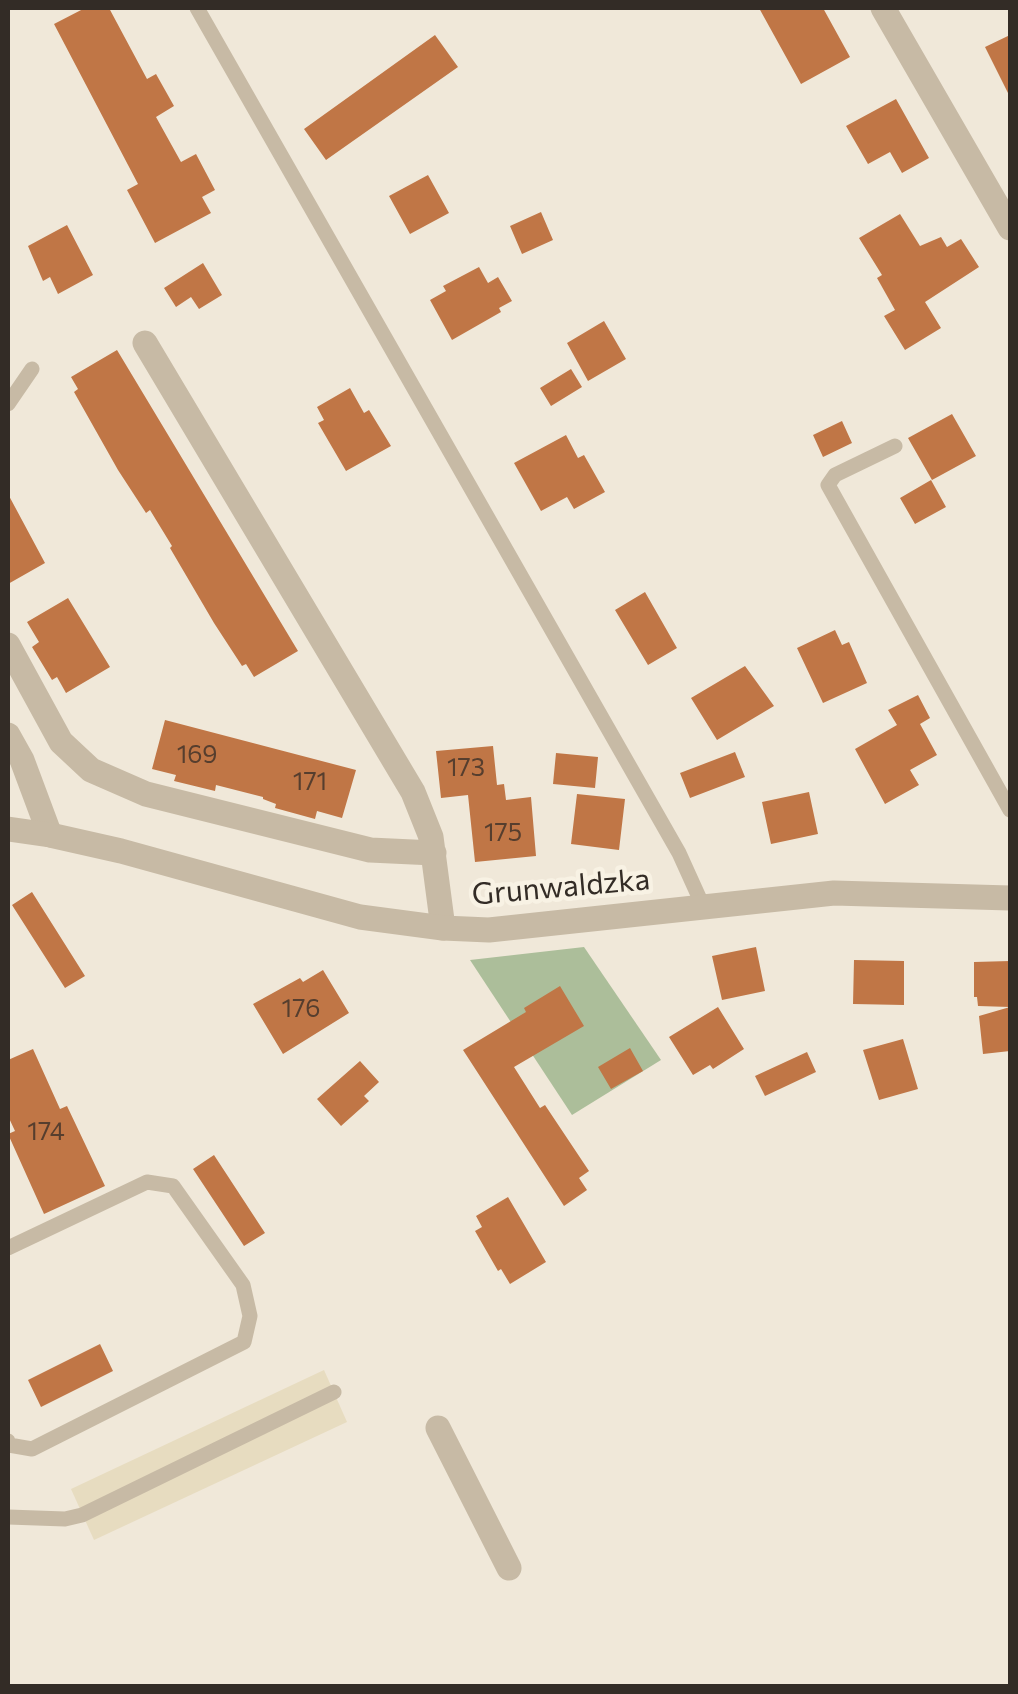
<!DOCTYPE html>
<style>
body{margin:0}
#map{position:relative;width:1018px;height:1694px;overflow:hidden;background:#f0e8d9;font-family:Commissioner,sans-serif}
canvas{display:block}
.frame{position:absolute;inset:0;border:10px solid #332c26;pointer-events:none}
</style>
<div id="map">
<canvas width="1018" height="1694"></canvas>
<div class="frame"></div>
</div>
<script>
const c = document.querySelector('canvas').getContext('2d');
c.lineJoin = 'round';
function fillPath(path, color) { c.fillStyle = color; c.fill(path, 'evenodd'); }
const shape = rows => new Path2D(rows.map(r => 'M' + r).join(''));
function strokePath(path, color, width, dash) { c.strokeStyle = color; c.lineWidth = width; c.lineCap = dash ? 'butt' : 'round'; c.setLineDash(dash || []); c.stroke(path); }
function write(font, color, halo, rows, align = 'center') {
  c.font = font + ' Commissioner,sans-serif'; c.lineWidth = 9; c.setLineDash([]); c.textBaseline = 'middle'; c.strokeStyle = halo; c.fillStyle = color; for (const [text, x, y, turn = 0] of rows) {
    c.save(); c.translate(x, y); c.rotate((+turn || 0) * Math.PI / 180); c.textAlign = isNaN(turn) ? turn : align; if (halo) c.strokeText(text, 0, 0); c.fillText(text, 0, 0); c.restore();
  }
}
fillPath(shape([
 [584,947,661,1060,572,1115,470,960]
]), '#acbe9a');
fillPath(shape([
 [324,1370,347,1422,94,1540,71,1489]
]), '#e7dcc0');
fillPath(shape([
 [85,8,109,8,147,79,156,74,174,106,156,117,181,162,196,154,215,190,202,197,211,213,155,243,127,190,138,184,54,24],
 [759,8,823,8,850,57,801,84],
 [435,35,458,67,326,160,304,129],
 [1010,35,1010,97,985,47],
 [896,99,929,158,902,173,890,152,868,164,846,126],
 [428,175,449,213,410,234,389,196],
 [541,212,553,240,522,254,510,226],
 [900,214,920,246,941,237,947,247,961,239,979,267,925,302,941,328,905,350,884,316,895,310,877,278,882,275,859,238],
 [67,225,93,275,58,294,50,277,43,281,28,246],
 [203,263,222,295,199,309,191,297,176,307,164,288],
 [479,267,488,283,498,277,512,301,499,308,501,312,452,340,430,300,446,291,443,286],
 [604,321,626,359,588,381,567,343],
 [117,350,298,651,254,677,246,664,242,666,214,623,170,548,172,546,150,510,146,513,118,470,74,392,78,389,71,377],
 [571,369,582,387,551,406,540,388],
 [350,388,364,413,369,410,391,446,346,471,318,423,324,420,317,407],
 [952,414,976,456,932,480,908,438],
 [842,421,852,443,823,457,813,435],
 [566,435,578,458,584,455,605,492,574,509,567,497,541,511,514,463],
 [931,480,946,507,915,524,900,498],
 [8,494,45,563,8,584],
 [645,592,677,648,648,665,615,610],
 [68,598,110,667,66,693,57,677,52,680,32,647,39,642,27,622],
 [835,630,842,645,849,642,867,683,823,703,797,648],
 [745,666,774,706,717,740,691,698],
 [918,695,930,718,920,724,937,755,910,770,919,785,885,804,855,749,897,725,888,710],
 [165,720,356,770,342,818,317,811,315,819,275,808,276,804,263,799,263,797,216,785,215,791,174,781,176,775,152,769],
 [493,746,497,785,504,784,506,800,531,797,536,856,475,862,468,795,441,798,436,751],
 [735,752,745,777,690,798,680,773],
 [556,753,598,757,595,788,553,784],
 [809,792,818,834,771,844,762,802],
 [577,794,625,799,619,850,571,844],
 [32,892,85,976,65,988,12,905],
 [756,947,765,991,722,1000,712,956],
 [854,960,904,961,904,1005,853,1004],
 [1010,961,1010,1007,978,1006,977,997,974,997,974,962],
 [323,970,349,1013,283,1054,253,1004,300,978,303,982],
 [560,986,584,1026,514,1067,540,1108,545,1105,589,1171,579,1178,587,1190,564,1206,463,1050,526,1012,524,1008],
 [718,1007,744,1049,713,1069,710,1065,693,1075,669,1037],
 [1010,1007,1010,1051,983,1054,979,1016],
 [903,1039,918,1089,879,1100,863,1050],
 [630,1048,643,1071,611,1089,598,1067],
 [33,1049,60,1109,67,1106,105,1186,44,1214,8,1134,15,1131,8,1116,8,1060],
 [807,1052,816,1072,765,1096,755,1076],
 [360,1061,379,1082,364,1096,369,1101,341,1126,317,1099],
 [214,1155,265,1233,244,1246,193,1169],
 [508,1197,546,1262,510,1284,501,1269,498,1271,475,1231,482,1227,476,1216],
 [100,1344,113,1371,41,1407,28,1380]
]), '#c07646');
strokePath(shape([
 [197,8,679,853,703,906],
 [8,404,32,369],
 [895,446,835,475,828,485,1010,810],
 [8,1248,147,1182,173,1186,243,1285,250,1316,244,1342,32,1449,9,1445,8,1441],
 [8,1517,65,1519,82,1515,334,1392]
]), '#c7baa5', 15);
strokePath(shape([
 [883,8,1010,228],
 [145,343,413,792,431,837,443,928],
 [8,645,61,742,91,770,146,794,370,850,434,853],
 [8,735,22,760,50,835],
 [438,1428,509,1568]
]), '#c7baa5', 25);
strokePath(shape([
 [8,829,50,835,121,851,360,917,443,928,489,930,834,893,1010,898]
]), '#c7baa5', 25);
write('25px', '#563e2e', null, [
 ["169",197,755],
 ["173",466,768],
 ["171",310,782],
 ["175",503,833],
 ["176",301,1009],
 ["174",46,1132]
]);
write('30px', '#332c26', '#f8f2e4', [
 ["Grunwaldzka",561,887,-5]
]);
</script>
